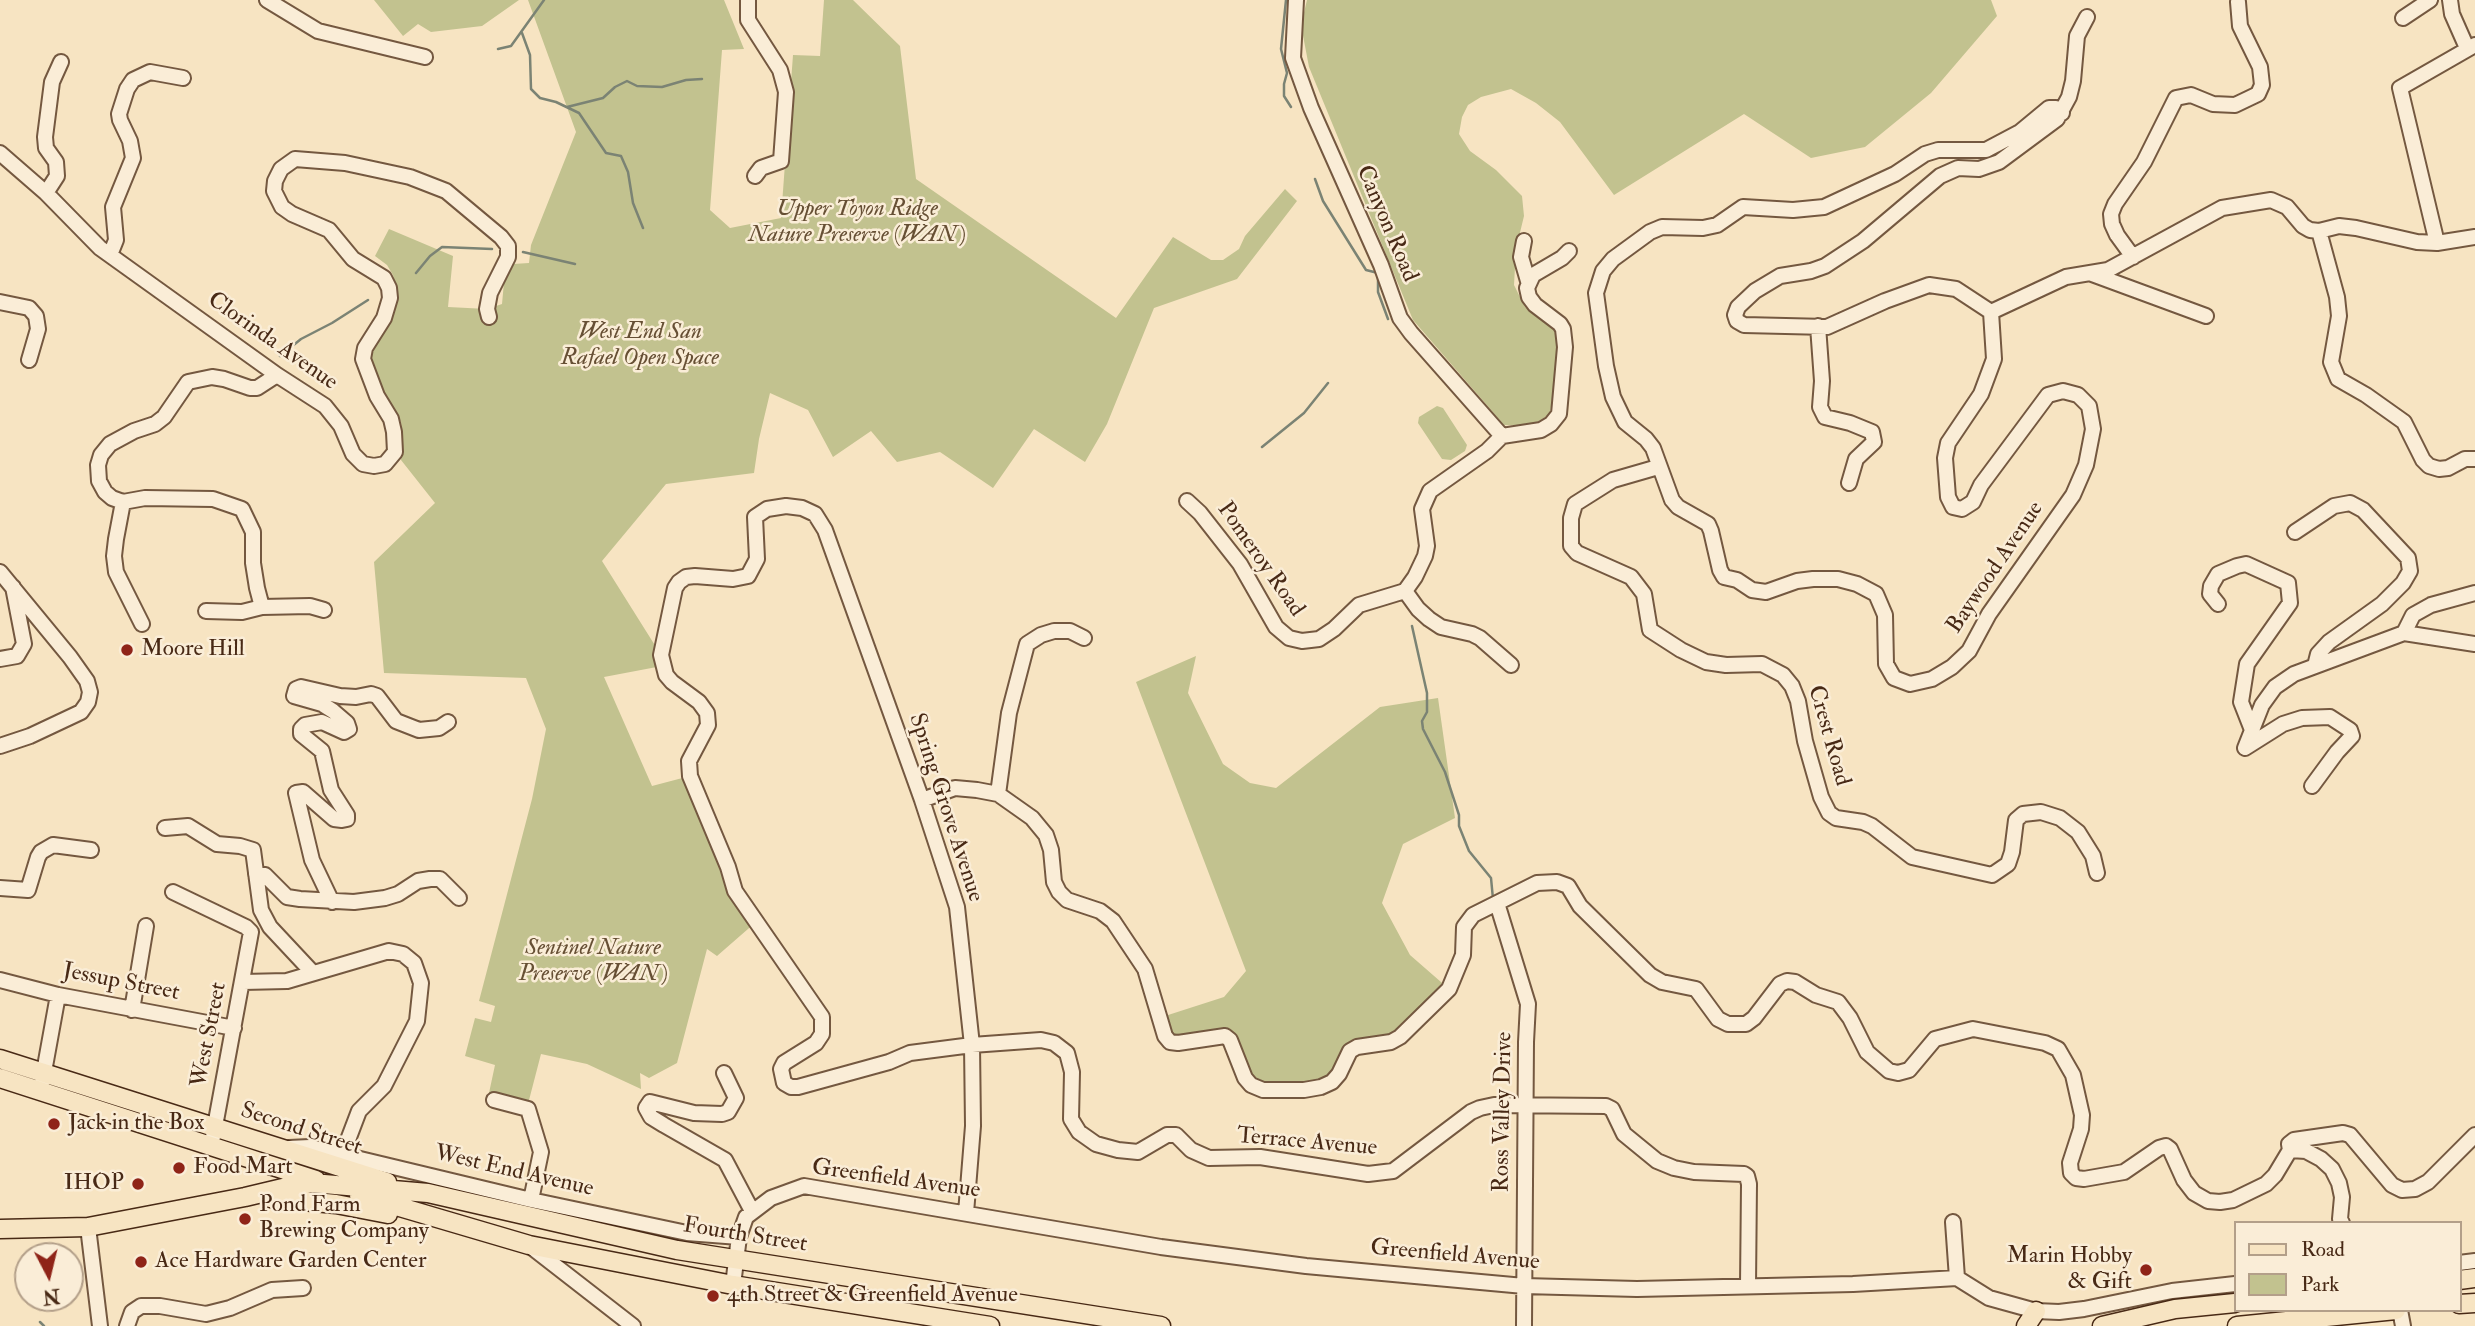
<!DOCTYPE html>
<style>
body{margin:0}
#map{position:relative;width:2475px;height:1326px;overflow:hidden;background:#f7e4c2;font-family:"IM FELL Double Pica",serif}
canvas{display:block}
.legend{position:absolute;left:2234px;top:1221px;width:228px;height:91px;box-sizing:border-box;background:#faedd7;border:2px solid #b39f89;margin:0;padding:9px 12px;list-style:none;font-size:21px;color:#482915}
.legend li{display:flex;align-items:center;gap:14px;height:35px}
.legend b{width:35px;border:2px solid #b39f89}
.north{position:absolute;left:14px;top:1242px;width:70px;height:70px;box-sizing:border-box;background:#faedd7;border:2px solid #b39f89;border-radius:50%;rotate:173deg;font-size:19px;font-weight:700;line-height:28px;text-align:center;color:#482915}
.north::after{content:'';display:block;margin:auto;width:24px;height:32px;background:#8f2418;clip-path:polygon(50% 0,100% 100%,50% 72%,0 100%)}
</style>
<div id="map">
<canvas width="2475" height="1326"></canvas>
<ul class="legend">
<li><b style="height:9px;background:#f7e4c2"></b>Road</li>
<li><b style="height:19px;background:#c2c28f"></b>Park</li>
</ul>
<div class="north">N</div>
</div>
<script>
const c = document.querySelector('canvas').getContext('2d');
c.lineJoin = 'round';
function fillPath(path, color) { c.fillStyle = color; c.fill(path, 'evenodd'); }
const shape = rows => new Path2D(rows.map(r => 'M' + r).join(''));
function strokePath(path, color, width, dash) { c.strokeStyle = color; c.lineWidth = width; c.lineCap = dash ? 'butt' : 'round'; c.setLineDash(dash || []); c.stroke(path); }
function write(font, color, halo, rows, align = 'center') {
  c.font = font + ' "IM FELL Double Pica",serif'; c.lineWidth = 5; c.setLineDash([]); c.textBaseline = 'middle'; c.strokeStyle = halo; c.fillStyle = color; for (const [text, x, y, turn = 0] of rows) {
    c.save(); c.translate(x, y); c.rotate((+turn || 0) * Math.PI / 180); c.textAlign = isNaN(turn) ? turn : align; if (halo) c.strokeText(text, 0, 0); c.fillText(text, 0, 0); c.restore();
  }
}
fillPath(shape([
 [374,0,519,0,482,26,431,32,418,24,403,36],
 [528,0,724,0,744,49,722,50,710,210,730,228,781,218,793,55,820,56,824,0,853,0,900,46,916,179,1116,318,1173,237,1211,260,1223,260,1239,249,1245,236,1285,189,1297,201,1237,279,1154,308,1107,424,1085,462,1034,429,993,488,940,452,897,462,871,431,833,457,808,410,770,393,759,439,754,473,666,484,602,561,661,655,662,666,604,677,652,786,690,776,756,922,717,956,707,949,677,1063,649,1078,640,1073,641,1089,587,1064,541,1054,528,1104,489,1093,495,1065,465,1056,475,1018,491,1022,495,1006,479,1001,532,799,546,729,526,678,384,673,374,562,435,503,401,460,403,441,401,422,382,392,370,360,373,349,388,326,395,305,396,288,393,275,387,265,375,256,389,229,453,256,448,307,487,309,502,304,504,282,513,264,529,263,531,245,576,132],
 [1307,0,1991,0,1997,16,1931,93,1865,147,1811,158,1744,114,1614,195,1560,122,1536,103,1511,89,1481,97,1468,105,1462,117,1459,134,1470,151,1496,170,1522,196,1524,216,1516,249,1514,285,1525,307,1546,322,1556,332,1557,363,1550,414,1531,426,1504,425,1413,320,1309,67,1301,25],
 [1437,406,1443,408,1467,445,1465,451,1451,460,1442,459,1418,423,1419,417],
 [1196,656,1188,693,1223,764,1250,783,1276,788,1380,707,1438,698,1455,818,1403,844,1382,903,1410,955,1449,989,1391,1042,1357,1047,1332,1082,1251,1085,1230,1040,1170,1042,1165,1016,1224,997,1246,971,1136,682]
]), '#c2c28f');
strokePath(shape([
 [1286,0,1281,49,1287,73,1284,84,1284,96,1291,107],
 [522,33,530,55,531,89,540,98,556,102,579,113,606,153,621,156,628,172,633,203,643,228],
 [498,49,511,46,544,0],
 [567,107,603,98,615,87,627,81,637,86,662,87,686,80,702,79],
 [1315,179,1323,201,1366,270,1378,273,1378,292,1388,319],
 [523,252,575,264],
 [416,273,430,256,442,247,492,249],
 [280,356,301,339,332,323,368,300],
 [1262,447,1304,413,1328,383],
 [1412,626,1427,693,1427,712,1422,721,1423,729,1445,772,1459,815,1459,826,1469,851,1491,878,1493,899],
 [40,1322,44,1326]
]), '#7b8374', 2.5);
const minor = shape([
 [267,0,318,31,425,57],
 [748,0,748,20,780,70,786,92,781,161,761,168,755,176],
 [1296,0,1293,58,1311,108,1381,265,1400,318,1411,333,1502,436],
 [2450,0,2452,14,2467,48],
 [2087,17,2077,36,2073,81,2069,97,2057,119,1999,162,1979,169,1958,168,1940,176,1863,241,1825,266,1811,271,1780,276,1755,291,1738,307,1735,315,1737,321,1744,325,1827,327,1885,301,1929,285,1956,289,1991,312,2066,277,2108,270,2222,208,2271,200,2287,207,2303,226,2310,230,2319,231,2339,226,2356,228,2417,242,2437,243,2475,237],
 [2403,18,2430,0],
 [0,153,46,193,100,248,277,375,325,406,341,426,353,454,363,464,374,466,385,464,395,452,394,432,391,419,377,396,363,359,365,348,384,318,390,298,389,288,384,278,353,259,329,230,292,214,282,207,274,191,275,181,281,169,295,159,345,163,410,177,446,191,501,237,508,246,508,257,490,293,487,309,489,317],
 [46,193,57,176,56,162,46,148,45,137,52,82,61,62],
 [2319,231,2337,297,2339,316,2331,362,2338,379,2366,395,2404,422,2423,460,2429,466,2439,469,2448,468,2465,459,2475,459],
 [1524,241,1521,257,1528,281],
 [2437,243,2400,88,2475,45],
 [110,255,116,240,113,207,133,158,130,141,120,120,119,114,127,89,133,80,150,72,183,78],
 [2133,257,2117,235,2112,224,2111,214,2115,204,2144,162,2176,98,2191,95,2213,104,2235,105,2258,94,2262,85,2260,67,2240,26,2238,2],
 [2092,274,2206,316],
 [0,302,29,308,36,316,38,329,29,360],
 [1991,312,1994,359,1981,394,1948,443,1945,458,1948,497,1953,507,1962,509,1973,502,1981,485,2048,395,2063,391,2078,395,2089,406,2093,429,2086,465,2073,495,1989,614,1969,651,1952,667,1932,679,1910,684,1894,678,1886,664,1885,615,1876,594,1857,584,1838,579,1813,579,1797,581,1766,592,1752,590,1737,580,1724,577,1720,570,1711,531,1708,524,1678,507,1672,500,1653,448,1646,439,1625,422,1613,397,1606,366,1596,293,1603,271,1613,259,1650,232,1662,227,1703,228,1717,225,1743,207,1793,210,1824,207,1895,174,1925,154,1938,150,1986,150,2020,132,2049,108,2056,108,2062,113],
 [1818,326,1822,381,1820,407,1825,417,1850,423,1872,432,1874,442,1856,459,1849,483],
 [1658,467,1613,480,1575,504,1571,518,1571,546,1577,553,1631,577,1644,594,1650,630,1681,650,1706,662,1726,665,1762,664,1783,675,1792,686,1798,701,1805,741,1821,797,1829,813,1836,818,1863,822,1872,826,1912,857,1992,875,2008,864,2012,852,2016,820,2023,814,2041,812,2060,818,2078,832,2093,856,2097,873],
 [1187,501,1200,513,1240,564,1276,627,1289,638,1302,641,1319,639,1334,629,1359,605,1405,591,1415,577,1425,556,1427,546,1422,509,1430,491,1487,451,1502,436,1541,430,1551,424,1559,414,1565,347,1563,329,1560,324,1535,305,1529,297,1527,288,1533,275,1562,258,1569,251],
 [123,502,116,539,114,556,116,572,142,624],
 [2295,532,2334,506,2350,503,2363,510,2408,558,2410,571,2403,583,2382,604,2329,642,2318,654,2315,666],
 [0,572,70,657,87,681,90,692,88,702,81,712,30,736,0,746],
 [1405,591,1418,609,1429,619,1441,627,1472,634,1480,638,1511,665],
 [2218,604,2210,594,2211,586,2218,574,2237,566,2246,564,2288,583,2290,603,2247,664,2241,702,2252,730],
 [262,607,257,588,253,563,253,532,242,509,213,499,145,498,123,502,112,498,105,492,99,481,98,465,101,455,110,444,134,431,155,424,164,417,188,382,212,377,224,379,250,388,257,388,277,375],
 [206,611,242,612,262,607,310,606,324,610],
 [2404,633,2413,615,2431,605,2475,593],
 [2404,633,2475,644],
 [0,659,17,656,24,644,13,587],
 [2245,748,2262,705,2275,687,2294,674,2404,633],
 [2245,748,2283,724,2302,718,2330,717,2350,730,2352,736,2337,752,2312,786],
 [998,794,1009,713,1027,644,1041,635,1054,631,1070,631,1084,638],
 [922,800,955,788,977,790,998,794,1032,818,1046,835,1051,850,1054,882,1059,892,1067,900,1100,911,1113,921,1145,969,1165,1036,1170,1042,1178,1043,1225,1036,1230,1040,1245,1078,1251,1085,1263,1090,1304,1090,1321,1087,1332,1082,1339,1074,1350,1051,1357,1047,1391,1042,1400,1037,1449,989,1463,955,1464,927,1473,915,1537,883,1557,882,1568,886,1580,906,1650,975,1662,982,1696,989,1718,1019,1728,1024,1746,1024,1754,1018,1780,984,1787,981,1795,982,1816,995,1838,1002,1850,1018,1867,1052,1889,1071,1898,1073,1909,1070,1935,1039,1973,1029,2045,1043,2058,1049,2073,1075,2082,1115,2081,1129,2070,1163,2071,1173,2076,1178,2084,1179,2124,1172,2159,1148,2166,1146,2170,1149,2184,1180,2194,1193,2208,1201,2220,1202,2233,1200,2266,1184,2275,1175,2290,1150,2306,1151,2321,1159,2332,1169,2339,1183,2342,1197,2340,1219,2342,1223],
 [165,828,188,826,217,844,240,846,253,850,261,910,270,927,313,973],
 [256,874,265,875,287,897,300,899,354,902,385,898,398,894,418,881,430,879,440,879,459,898],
 [0,888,28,890,38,857,41,852,53,845,91,850],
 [173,892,246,927,251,932,213,1137],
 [332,902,312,860,296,793,303,792,334,819,342,820,347,819,347,815,331,790,322,751,301,734,301,729,305,725,322,722,344,732,349,729,347,723,333,711,322,704,294,696,296,689,301,687,340,696,356,697,371,694,377,696,396,721,419,730,439,728,448,722],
 [1497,903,1528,1004,1526,1042,1524,1326],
 [0,980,58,995,234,1028],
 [243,982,287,981,389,951,403,954,414,963,421,983,417,1021,384,1086,359,1111,340,1161],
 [132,1010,146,926],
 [724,1073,736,1098,728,1112,722,1114,694,1113,650,1102,646,1108,651,1117,664,1125,725,1160,752,1211],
 [42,1083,58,995],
 [494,1100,528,1109,541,1152,531,1200],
 [289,1148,310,1147,531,1200,687,1233,739,1237],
 [2290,1150,2289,1144,2294,1140,2343,1133,2350,1135,2392,1185,2402,1190,2415,1189,2428,1182,2475,1135],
 [966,1213,973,1126,972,1045,957,907,922,800,825,530,815,514,802,508,786,506,767,509,755,517,757,559,748,576,733,579,695,576,686,577,679,582,675,588,661,655,666,675,672,682,699,702,707,713,708,725,689,761,690,776,728,867,735,891,822,1017,822,1034,816,1043,784,1063,781,1069,784,1083,791,1087,798,1087,889,1062,910,1053,972,1045,1041,1040,1054,1043,1067,1053,1072,1072,1071,1119,1079,1132,1096,1144,1118,1150,1138,1152,1167,1135,1176,1135,1191,1150,1209,1158,1260,1157,1368,1174,1393,1171,1471,1112,1480,1108,1494,1105,1606,1106,1612,1109,1624,1134,1657,1161,1674,1168,1694,1172,1744,1174,1747,1176,1749,1184,1748,1285],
 [1953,1222,1957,1278],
 [88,1227,100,1326],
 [530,1246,633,1326],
 [2459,1263,2475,1261],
 [733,1285,739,1237,746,1217,771,1198,804,1186,1161,1247,1306,1266,1524,1286,1637,1289,1853,1284,1957,1278,1989,1298,2036,1311,2059,1312,2084,1309,2172,1291,2235,1284],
 [2400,1310,2403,1326],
 [127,1326,132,1312,141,1306,160,1306,206,1314,230,1308,272,1290,303,1288]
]);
const major = shape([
 [0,1059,387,1182],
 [0,1078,316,1180],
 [359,1195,529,1245,733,1285,990,1326],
 [270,1198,336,1204,388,1214],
 [0,1229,88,1227,245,1197,287,1187,311,1183,324,1184,428,1193,677,1250,1161,1326],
 [2459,1280,2475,1278],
 [2459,1304,2475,1303],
 [2026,1326,2036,1311],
 [2102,1326,2175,1309,2235,1303],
 [2237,1326,2396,1310]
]);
strokePath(minor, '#745840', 18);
strokePath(major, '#482915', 21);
strokePath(minor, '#faedd7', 14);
strokePath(major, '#f7e4c2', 18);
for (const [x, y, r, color] of [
 [127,650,7,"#8f2418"],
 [54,1124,7,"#8f2418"],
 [179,1168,7,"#8f2418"],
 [138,1184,7,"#8f2418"],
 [245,1219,7,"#8f2418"],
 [141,1262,7,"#8f2418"],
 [2146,1270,7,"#8f2418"],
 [713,1296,7,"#8f2418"]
]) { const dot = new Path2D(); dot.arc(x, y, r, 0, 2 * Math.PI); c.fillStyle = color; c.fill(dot); strokePath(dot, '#faedd7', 2.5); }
write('italic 23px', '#664f34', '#faedd7', [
 ["Upper Toyon Ridge",857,210],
 ["Nature Preserve (WAN)",857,236],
 ["West End San",640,333],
 ["Rafael Open Space",640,359],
 ["Sentinel Nature",593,949],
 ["Preserve (WAN)",593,975]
]);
write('23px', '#482915', '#faedd7', [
 ["Canyon Road",1386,224,67],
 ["Clorinda Avenue",272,342,35],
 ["Pomeroy Road",1260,560,55],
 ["Baywood Avenue",1996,568,-56],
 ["Crest Road",1828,736,74],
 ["Spring Grove Avenue",945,808,72],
 ["Jessup Street",121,983,11],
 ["West Street",210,1035,-79],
 ["Ross Valley Drive",1504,1112,-89],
 ["Second Street",301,1130,18],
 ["Terrace Avenue",1307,1143,5],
 ["West End Avenue",514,1172,13],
 ["Greenfield Avenue",896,1180,8],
 ["Fourth Street",745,1236,9],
 ["Greenfield Avenue",1455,1256,5]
]);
write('23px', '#482915', '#faedd7', [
 ["Moore Hill",141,650],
 ["Jack in the Box",68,1124],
 ["Food Mart",193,1168],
 ["IHOP",124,1184,"right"],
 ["Pond Farm",259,1206],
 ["Brewing Company",259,1232],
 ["Marin Hobby",2132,1257,"right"],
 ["& Gift",2132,1283,"right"],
 ["Ace Hardware Garden Center",155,1262],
 ["4th Street & Greenfield Avenue",727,1296]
], 'left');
</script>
